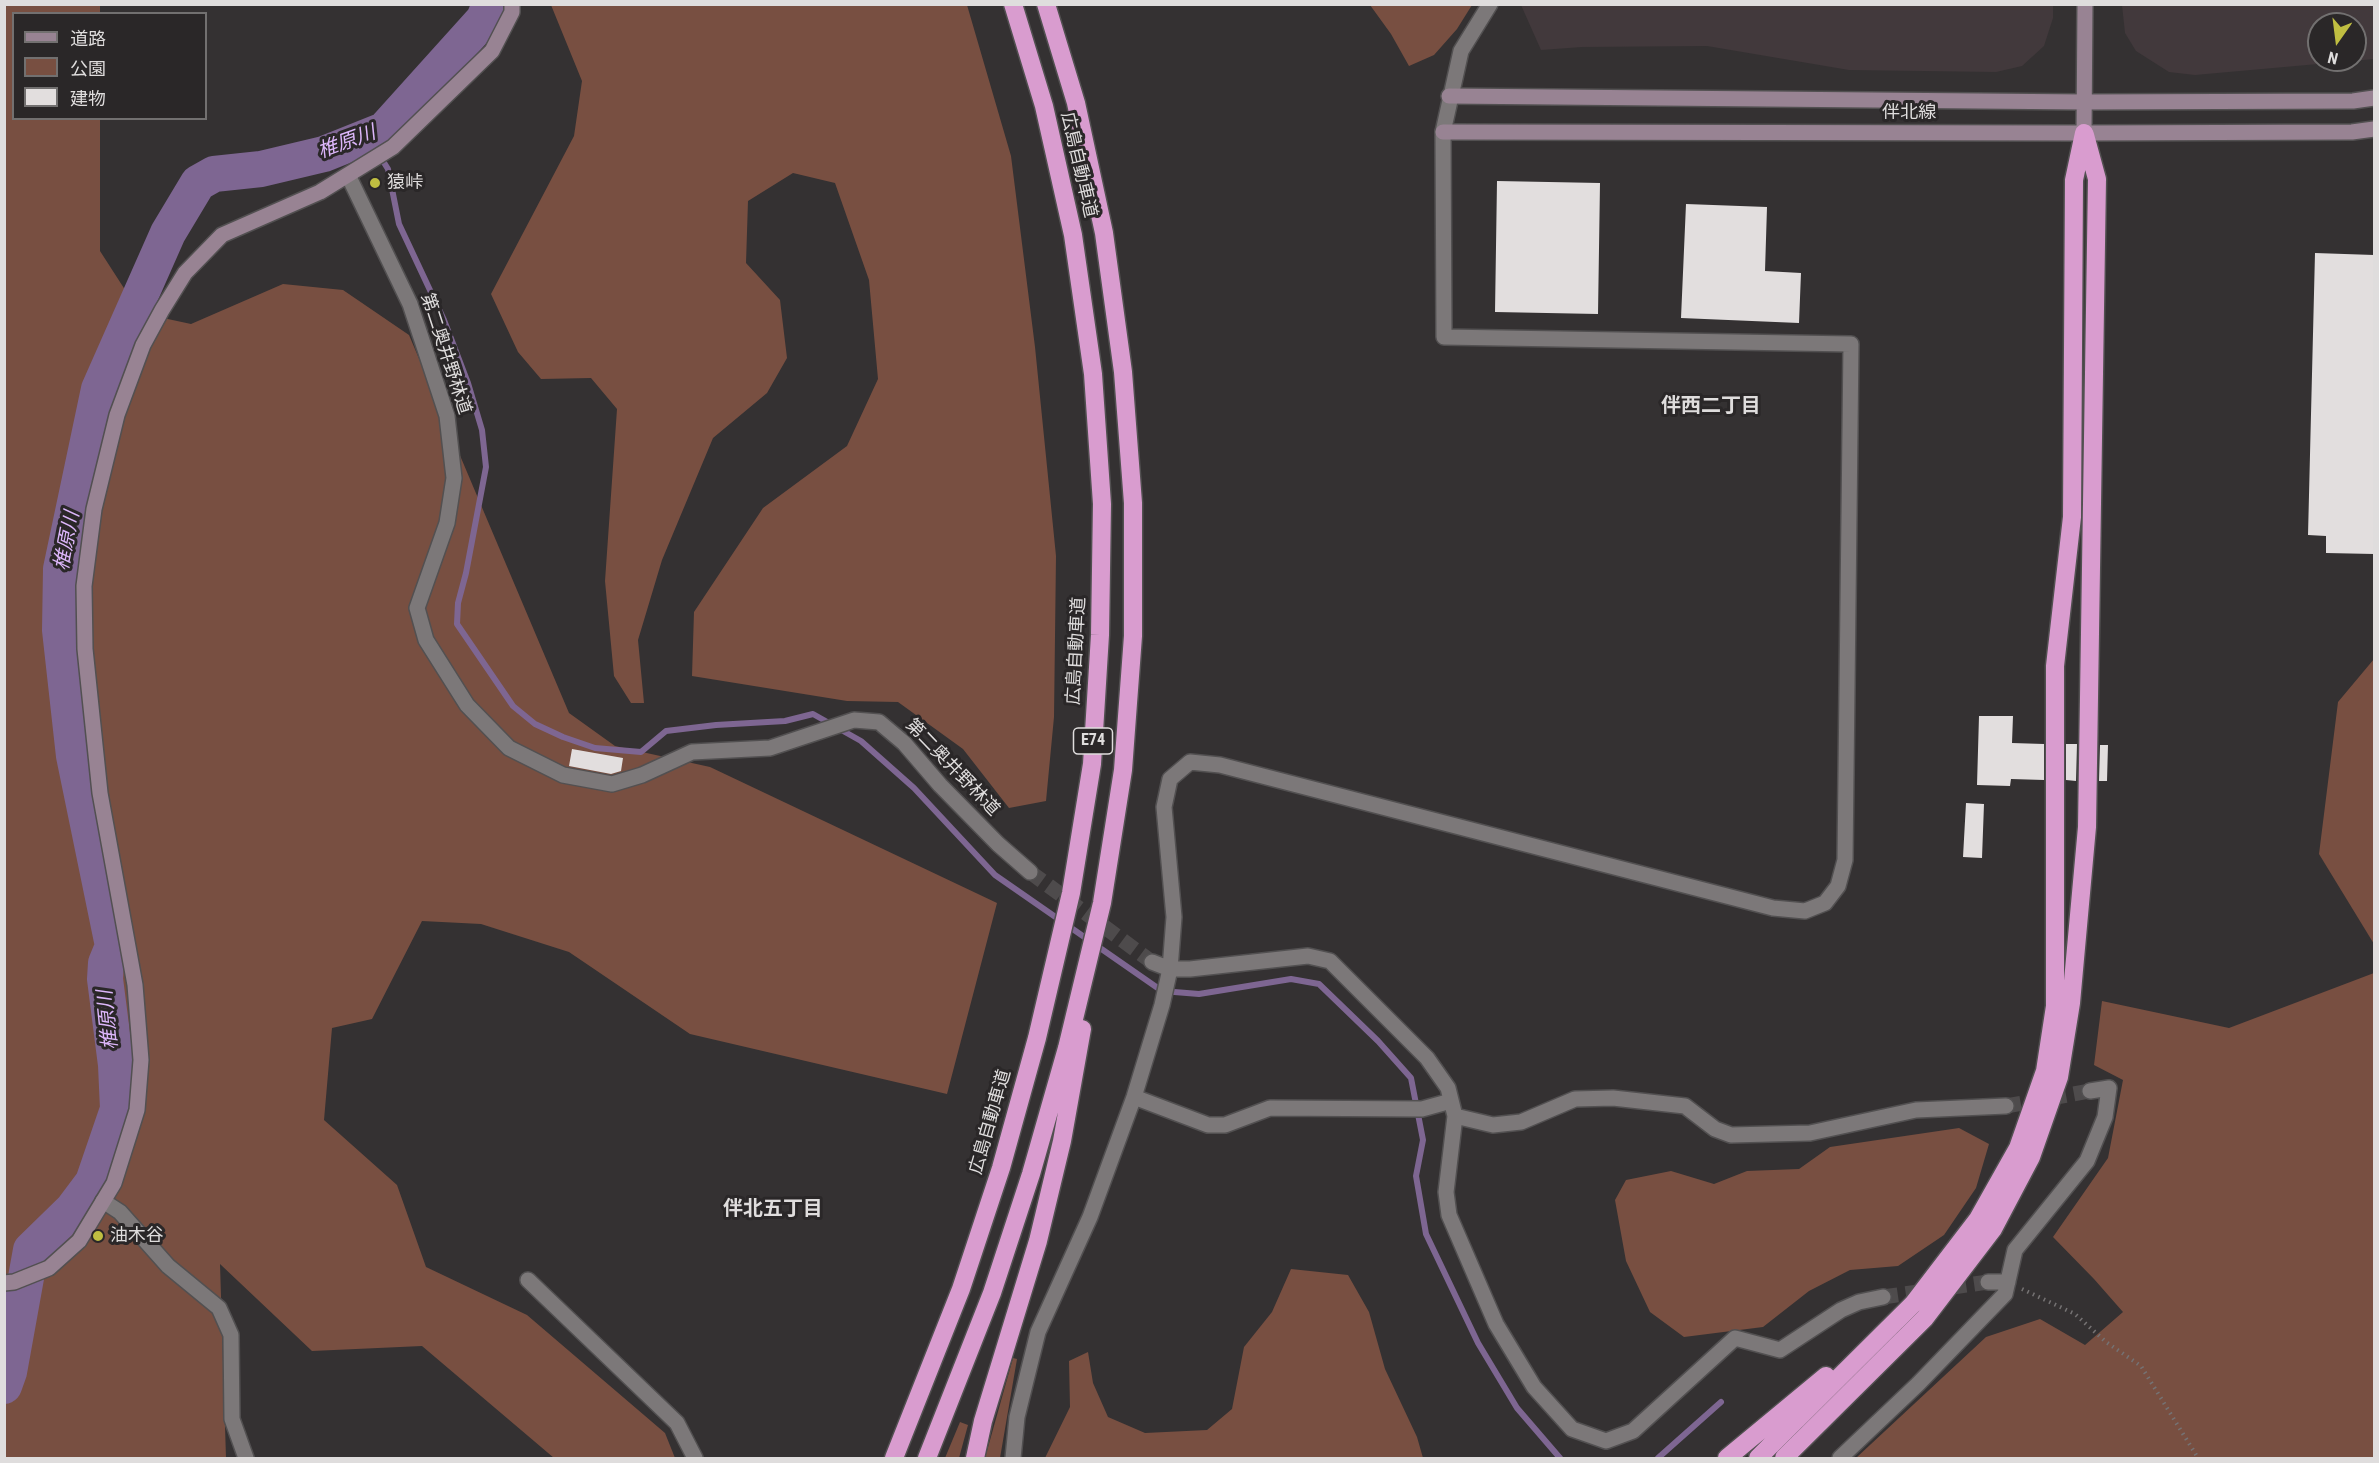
<!DOCTYPE html>
<meta charset="utf-8">
<style>
body{margin:0}
#map{position:relative;width:2379px;height:1463px;overflow:hidden;background:#343132;font-family:"Roboto Condensed","Noto Sans JP",sans-serif}
canvas{display:block}
.frame{position:absolute;inset:0;border:6px solid #dfdddd;pointer-events:none}
.legend{position:absolute;left:12px;top:12px;width:195px;height:108px;box-sizing:border-box;background:#2a2728;border:2px solid #727070;margin:0;padding:8px 10px;list-style:none;font-size:18px;color:#dfdddd}
.legend li{display:flex;align-items:center;gap:12px;height:30px}
.legend b{width:30px;border:2px solid #727070}
.north{position:absolute;left:2307px;top:12px;width:60px;height:60px;box-sizing:border-box;background:#2a2728;border:2px solid #727070;border-radius:50%;rotate:194deg;font-size:16px;font-weight:700;line-height:24px;text-align:center;color:#dfdddd}
.north::after{content:'';display:block;margin:auto;width:21px;height:27px;background:#c0be41;clip-path:polygon(50% 0,100% 100%,50% 72%,0 100%)}
</style>
<div id="map">
<canvas width="2379" height="1463"></canvas>
<div class="frame"></div>
<ul class="legend">
<li><b style="height:8px;background:#988393"></b>道路</li>
<li><b style="height:16px;background:#784f41"></b>公園</li>
<li><b style="height:16px;background:#e2dede"></b>建物</li>
</ul>
<div class="north">N</div>
</div>
<script>
const c = document.querySelector('canvas').getContext('2d');
c.lineJoin = 'round';
function fillPath(path, color) { c.fillStyle = color; c.fill(path, 'evenodd'); }
const shape = rows => new Path2D(rows.map(r => 'M' + r).join(''));
function strokePath(path, color, width, dash) { c.strokeStyle = color; c.lineWidth = width; c.lineCap = dash ? 'butt' : 'round'; c.setLineDash(dash || []); c.stroke(path); }
function write(font, color, halo, rows, align = 'center') {
  c.font = font + ' "Roboto Condensed","Noto Sans JP",sans-serif'; c.lineWidth = 6; c.setLineDash([]); c.textBaseline = 'middle'; c.strokeStyle = halo; c.fillStyle = color; for (const [text, x, y, turn = 0] of rows) {
    c.save(); c.translate(x, y); c.rotate((+turn || 0) * Math.PI / 180); c.textAlign = isNaN(turn) ? turn : align; if (halo) c.strokeText(text, 0, 0); c.fillText(text, 0, 0); c.restore();
  }
}
fillPath(shape([
 [1521,5,2053,4,2053,18,2044,46,2022,66,1996,72,1849,70,1707,46,1582,47,1541,50],
 [2122,5,2374,5,2374,59,2195,75,2169,72,2136,51,2125,33],
 [2319,24,2355,24,2355,60,2319,60]
]), '#42393c');
fillPath(shape([
 [5,5,100,5,100,13,14,14,14,118,100,119,100,251,140,313,191,324,283,284,343,290,409,335,569,713,615,746,710,767,997,903,947,1094,690,1034,569,952,481,924,422,921,372,1019,332,1028,324,1120,397,1185,426,1267,527,1315,665,1433,675,1458,554,1458,422,1346,312,1351,220,1264,226,1458,5,1458],
 [551,5,967,5,1011,156,1035,347,1056,556,1054,717,1046,801,1009,808,963,749,898,702,847,701,692,676,694,612,763,508,847,446,878,379,869,280,835,183,793,173,748,201,746,263,780,300,787,358,767,393,713,438,662,560,638,640,644,703,631,703,614,676,605,581,617,409,591,378,541,379,518,352,491,294,574,136,582,81],
 [1370,5,1472,5,1457,29,1434,55,1409,66,1391,34],
 [2374,659,2374,944,2319,854,2338,702],
 [2374,973,2374,1458,1856,1458,1986,1337,2040,1319,2085,1345,2123,1312,2094,1279,2053,1237,2108,1158,2123,1080,2094,1065,2102,1001,2229,1028],
 [1959,1128,1989,1144,1976,1188,1944,1235,1898,1266,1850,1270,1809,1291,1763,1327,1684,1337,1650,1312,1626,1261,1615,1200,1626,1180,1671,1171,1714,1184,1747,1171,1799,1169,1830,1147],
 [1291,1269,1348,1275,1369,1312,1385,1369,1417,1437,1423,1458,1045,1458,1070,1407,1069,1361,1088,1352,1093,1383,1108,1417,1145,1433,1207,1430,1232,1409,1244,1347,1272,1312],
 [1013,1358,1017,1359,1000,1458,985,1458],
 [960,1422,968,1425,959,1458,945,1458]
]), '#784f41');
strokePath(shape([
 [368,137,388,169,399,224,444,320,468,383,482,430,486,467,466,573,458,603,457,624,513,706,535,724,563,737,595,748,641,752,666,731,716,725,785,721,813,714,861,741,914,788,995,875,1162,991,1199,994,1291,979,1319,984,1378,1041,1411,1078,1423,1140,1416,1176,1426,1234,1478,1343,1517,1408,1560,1458],
 [1658,1458,1721,1402]
]), '#7e6692', 6);
strokePath(shape([
 [4,1386,9,1372,31,1250,72,1210,93,1182,118,1109,116,1065,105,979,106,963,113,946,74,756,60,630,61,569,99,389,168,233,198,183,214,174,261,169,324,154,384,130,484,19,490,4]
]), '#7e6692', 36);
fillPath(shape([
 [1497,181,1600,183,1598,314,1495,312],
 [1686,204,1767,207,1765,271,1801,273,1799,323,1681,318],
 [2315,253,2374,255,2374,554,2326,553,2326,536,2308,535],
 [1979,716,2013,716,2012,743,2044,744,2044,780,2011,779,2010,786,1977,785],
 [2066,744,2077,744,2076,781,2066,780],
 [2100,745,2108,745,2107,781,2099,781],
 [572,749,623,758,621,771,611,774,569,766],
 [1966,803,1984,804,1982,858,1963,857]
]), '#e2dede');
strokePath(shape([
 [1030,872,1152,962],
 [2006,1106,2090,1091],
 [1883,1297,1988,1282]
]), '#4e4b4c', 15, [15, 8]);
const street = shape([
 [348,175,410,304,447,416,454,478,447,523,417,608,426,640,467,705,509,748,563,775,612,784,642,775,692,752,770,748,854,720,879,722,904,743,940,785,998,844,1030,872],
 [1152,962,1170,969,1190,969,1308,956,1330,961,1427,1058,1448,1088,1455,1116,1446,1192,1449,1215,1496,1324,1534,1387,1572,1429,1606,1441,1633,1431,1735,1338,1780,1350,1841,1310,1859,1302,1883,1297],
 [1134,1097,1208,1125,1225,1125,1270,1108,1422,1109,1451,1101],
 [1455,1116,1493,1125,1521,1122,1575,1099,1613,1098,1685,1106,1715,1129,1731,1135,1810,1133,1916,1110,2006,1106],
 [103,1201,120,1212,168,1266,219,1308,231,1335,232,1419,246,1458],
 [528,1280,677,1423,695,1458],
 [1988,1282,2008,1282],
 [1013,1458,1017,1417,1038,1332,1090,1217,1134,1097,1162,1005,1170,969,1174,917,1164,807,1170,779,1190,762,1220,765,1773,908,1805,911,1825,903,1838,886,1845,860,1851,344,1444,337,1443,132,1461,51,1490,4],
 [1840,1458,1918,1384,2005,1294,2015,1250,2087,1161,2105,1117,2109,1088,2090,1091]
]);
const secondary = shape([
 [1449,96,2084,102,2353,101,2374,98],
 [1443,132,2084,133,2352,132,2374,129],
 [2084,133,2085,4],
 [4,1283,14,1282,49,1268,79,1241,114,1183,137,1110,141,1060,135,985,100,793,85,649,84,586,94,509,117,415,143,345,162,310,185,273,222,235,320,192,393,147,492,51,512,12,512,4]
]);
const highway = shape([
 [894,1458,961,1289,1001,1168,1037,1038,1071,893,1092,764,1100,635,1102,504,1093,374,1073,235,1044,106,1013,4],
 [927,1458,992,1293,1031,1174,1067,1048,1102,903,1123,770,1133,636,1133,503,1123,372,1104,233,1076,103,1046,4],
 [975,1458,983,1421,1038,1241,1062,1141,1082,1029],
 [1727,1458,1826,1376],
 [1758,1458,1913,1304,1978,1219,2018,1148,2045,1071,2055,1006,2055,666,2072,517,2074,180,2084,133],
 [1784,1458,1925,1318,1993,1229,2031,1157,2059,1077,2071,1003,2087,827,2097,179,2085,135]
]);
strokePath(street, '#525051', 18);
strokePath(secondary, '#525051', 18);
strokePath(highway, '#525051', 21);
strokePath(shape([
 [2022,1289,2075,1314,2106,1342,2141,1366,2198,1458]
]), '#757273', 4, [1.5, 4.5]);
strokePath(street, '#7c7879', 15);
strokePath(secondary, '#988393', 15);
strokePath(highway, '#d99ccf', 18);
for (const [x, y, r, color] of [
 [375,183,6,"#c0be41"],
 [98,1236,6,"#c0be41"]
]) { const dot = new Path2D(); dot.arc(x, y, r, 0, 2 * Math.PI); c.fillStyle = color; c.fill(dot); strokePath(dot, '#2a2728', 2); }
for (const [x, y, w] of [
 [1093,741,39]
]) { const box = new Path2D(); box.roundRect(x - w / 2, y - 13, w, 26, 4.5); c.fillStyle = '#2a2728'; c.fill(box); strokePath(box, '#dfdddd', 1.5); }
write('bold 16px', '#dfdddd', null, [
 ["E74",1093,741]
]);
write('18px', '#dfdddd', '#2a2728', [
 ["伴北線",1909,113],
 ["広島自動車道",1078,165,77],
 ["第二奥井野林道",445,354,72],
 ["広島自動車道",1077,651,-87],
 ["第二奥井野林道",952,768,46],
 ["広島自動車道",991,1122,-74]
]);
write('18px', '#dfdddd', '#2a2728', [
 ["猿峠",387,183],
 ["油木谷",110,1236]
], 'left');
write('italic 20px', '#dcb6fa', '#2a2728', [
 ["椎原川",347,143,-20],
 ["椎原川",68,541,-79],
 ["椎原川",109,1020,-96]
]);
write('bold 20px', '#dfdddd', '#2a2728', [
 ["伴西二丁目",1711,407],
 ["伴北五丁目",773,1210]
]);
</script>
